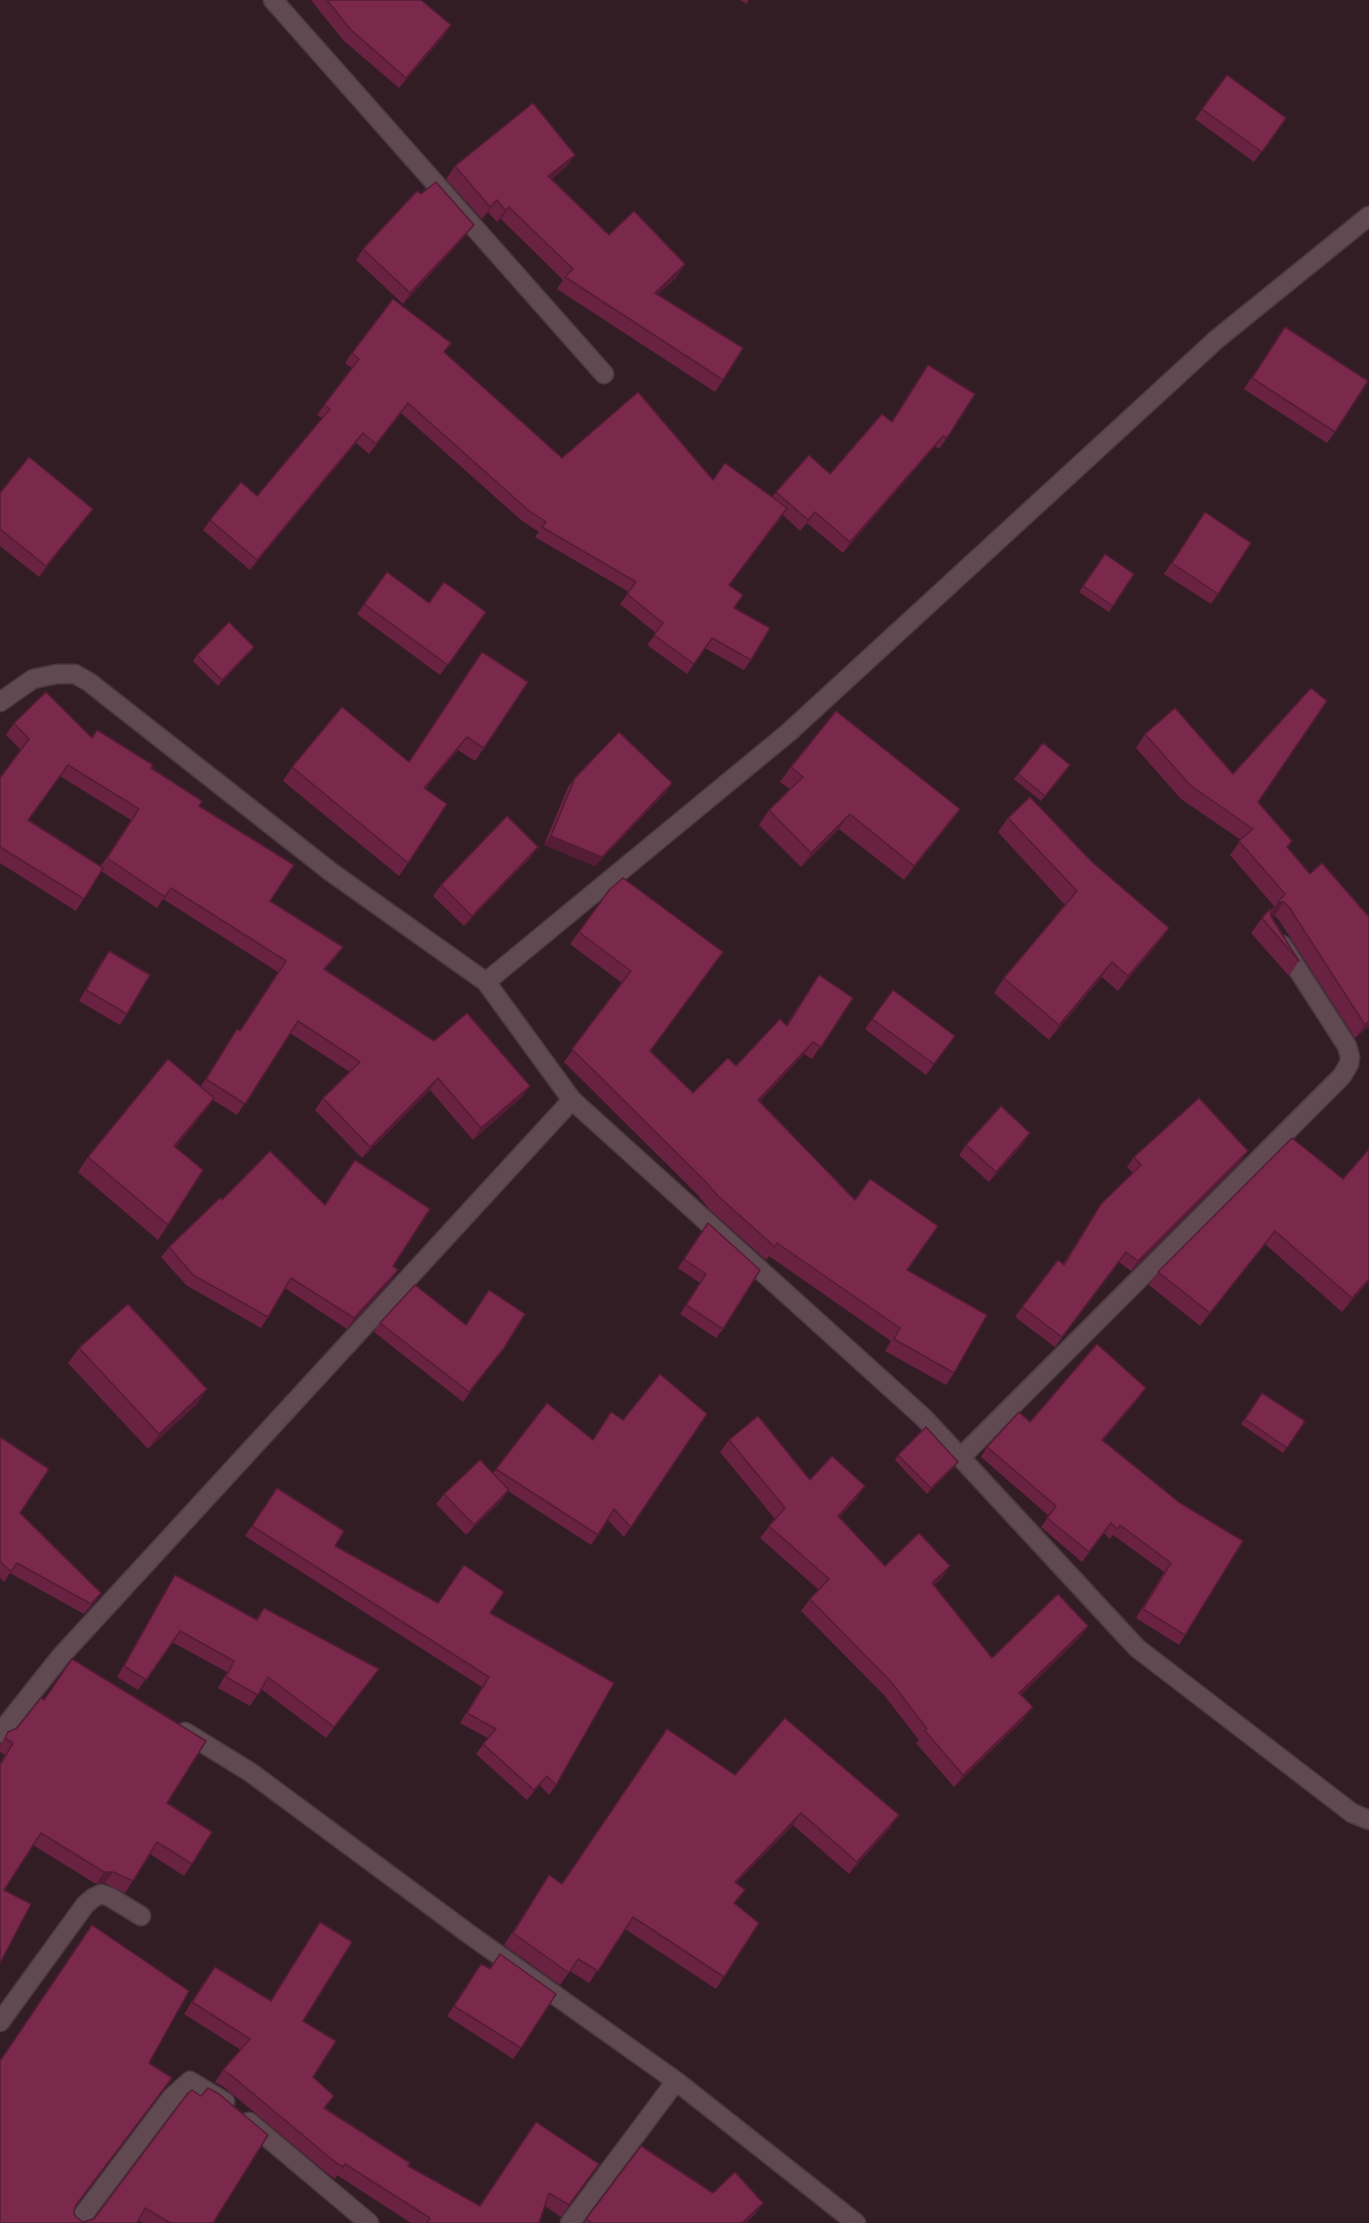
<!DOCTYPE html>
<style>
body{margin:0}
canvas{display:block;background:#321d25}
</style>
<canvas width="1369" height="2223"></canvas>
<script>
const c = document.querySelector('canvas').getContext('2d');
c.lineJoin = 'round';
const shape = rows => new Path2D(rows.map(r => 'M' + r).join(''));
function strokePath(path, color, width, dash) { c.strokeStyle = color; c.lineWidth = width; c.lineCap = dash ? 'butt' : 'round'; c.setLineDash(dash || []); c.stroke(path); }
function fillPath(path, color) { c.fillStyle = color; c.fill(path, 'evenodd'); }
const minor = shape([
 [273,0,604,374],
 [0,702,33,679,57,674,75,674,89,682,331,872,486,982,788,733,1217,339,1369,216],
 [572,1100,924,1418,1137,1648,1352,1813,1369,1820],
 [961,1457,1342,1076,1349,1064,1350,1057,1347,1046,1282,945],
 [185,1732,250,1772,469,1934,676,2081,856,2223],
 [0,1733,61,1656,572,1100,486,982],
 [0,2022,85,1905,93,1898,101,1894,110,1897,141,1916],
 [249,2122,369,2223],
 [77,2223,172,2097,190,2081,225,2102],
 [570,2223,676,2081]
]);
strokePath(minor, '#4b3a41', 21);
strokePath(minor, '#614951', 18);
fillPath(shape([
 [311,0,421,0,444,36,399,88,343,40],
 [740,0,749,0,746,4],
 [1227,75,1286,118,1254,162,1195,119],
 [575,155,566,167,552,179,609,235,677,277,657,295,723,380,715,392,557,289,563,280,501,219,497,222,488,212,482,219,446,179,455,166],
 [466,235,403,304,356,260,363,249],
 [1285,327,1335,432,1327,443,1244,389],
 [352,353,444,353,562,458,713,480,772,497,776,492,830,474,891,422,928,365,947,438,939,449,935,446,843,553,807,523,800,531,783,515,729,585,734,608,751,660,744,670,705,648,687,674,647,645,656,633,620,604,629,592,535,537,539,532,521,520,401,413,369,454,356,443,250,570,203,530,210,520,257,496,322,418,317,415,352,368,345,363],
 [0,493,85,519,39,577,0,546],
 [1205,512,1218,594,1211,604,1164,574],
 [1105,554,1134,574,1109,612,1079,592],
 [387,572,429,603,486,612,440,675,357,614],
 [254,647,250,652,218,686,193,661,197,655],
 [473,665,484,748,475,761,458,750,425,789,408,863,399,876,283,781,292,767,409,762],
 [14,723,92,737,97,730,151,768,199,806,270,901,343,947,335,958,325,970,434,1041,530,1086,522,1097,473,1140,430,1090,362,1158,315,1110,323,1098,350,1072,290,1033,237,1115,213,1100,204,1112,176,1147,168,1225,158,1240,78,1172,88,1157,201,1086,230,1041,237,1029,240,1031,278,972,163,899,157,908,101,871,76,911,0,863,0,778,21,750,6,735],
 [60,776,131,820,101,866,28,821],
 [1145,734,1258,802,1292,841,1287,848,1310,874,1369,917,1369,1026,1355,1038,1279,920,1275,916,1271,915,1299,961,1289,976,1251,933,1262,918,1270,912,1274,906,1230,855,1241,840,1181,799,1136,748],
 [791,767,960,809,949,824,904,880,839,829,801,867,759,825,769,810,790,789,780,782],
 [1066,770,1041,801,1014,779,1018,774],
 [575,778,672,783,665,793,595,866,544,845,568,787],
 [1008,818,1169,928,1159,942,1118,991,1102,977,1049,1040,994,993,1004,978,1065,905,998,832],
 [538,847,531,857,464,926,433,896,441,885],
 [623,878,650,1051,693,1093,736,1066,786,1025,819,975,853,998,812,1059,804,1054,760,1101,907,1270,954,1373,946,1385,885,1351,891,1341,769,1256,766,1260,709,1209,697,1194,564,1062,622,983,570,944,610,889],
 [109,951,127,1014,120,1025,79,1001,101,962],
 [893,990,955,1036,926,1075,865,1029],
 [1023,1144,989,1182,959,1155,966,1145],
 [1369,1149,1369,1281,1342,1312,1265,1244,1200,1326,1149,1285,1158,1272,1343,1179],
 [1134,1157,1241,1161,1131,1271,1119,1262,1055,1347,1015,1317,1022,1307,1063,1264,1101,1204,1133,1173,1127,1167],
 [355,1160,393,1266,398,1270,391,1280,347,1329,285,1288,268,1317,261,1328,186,1285,161,1257,169,1247,222,1200,325,1205],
 [708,1223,723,1329,716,1338,680,1314,700,1283,678,1268],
 [380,1323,497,1357,463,1402,374,1332],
 [79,1348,207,1389,196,1405,148,1449,68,1363],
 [1262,1393,1305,1421,1283,1453,1241,1424],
 [1139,1398,1103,1441,1180,1503,1185,1635,1179,1645,1136,1618,1164,1572,1113,1535,1110,1539,1104,1533,1082,1562,1041,1527,1049,1516,981,1457,987,1447],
 [547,1403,593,1440,623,1420,707,1414,624,1537,608,1520,591,1545,508,1491,501,1501,466,1535,436,1504,444,1494,493,1473],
 [0,1437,20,1513,101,1593,94,1603,84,1614,10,1573,4,1582,0,1578],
 [729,1440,810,1480,857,1498,839,1517,885,1566,950,1566,942,1578,934,1585,992,1658,1088,1626,1079,1638,1021,1695,1024,1719,954,1787,916,1743,919,1740,884,1695,801,1611,810,1599,819,1590,760,1538,775,1519,720,1452],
 [898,1455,954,1467,927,1494,895,1460],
 [277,1488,335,1546,438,1603,490,1613,556,1785,549,1795,540,1785,527,1800,476,1754,488,1738,460,1723,482,1687,245,1536],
 [175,1575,255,1620,264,1608,379,1669,326,1738,261,1689,250,1706,218,1688,227,1672,172,1642,138,1690,117,1677,168,1586],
 [8,1732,167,1803,192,1864,184,1876,150,1854,125,1893,105,1883,96,1884,33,1845,4,1890,0,1963,0,1763,5,1755,0,1752,0,1745],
 [735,1775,891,1827,849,1874,793,1825,736,1883,735,1904,724,1977,716,1989,625,1929,589,1983,570,1971,560,1985,504,1945,549,1875,562,1884],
 [320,1922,303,2021,313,2077,326,2108,408,2166,480,2206,599,2164,561,2217,545,2206,539,2223,411,2223,337,2175,335,2179,327,2173,224,2087,215,2082,223,2070,241,2050,184,2014,206,1979,215,1967,270,2001],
 [500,1954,521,2048,513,2059,447,2016,481,1964,489,1969],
 [149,2063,172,2078,76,2206,74,2211,75,2216,83,2222,94,2219,188,2093,213,2223,143,2223,138,2220,137,2223,0,2223],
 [641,2146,713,2193,763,2203,756,2213,746,2223,584,2223]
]), '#692241');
fillPath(shape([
 [451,25,444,36,399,88,406,78],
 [575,155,566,167,540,188,548,176],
 [497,200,488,212,482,219,490,207],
 [509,207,501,219,497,222,505,210],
 [474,225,466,235,403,304,410,293],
 [685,264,677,277,646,305,655,293],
 [363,433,356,443,250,570,257,560],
 [943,436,935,446,843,553,850,542],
 [93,509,85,519,39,577,46,566],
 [815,512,807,523,800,531,808,520],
 [254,647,250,652,218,686,222,680],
 [467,737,458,750,415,801,424,788],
 [672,783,665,793,595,866,544,845,551,836],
 [960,809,949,824,904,880,914,866],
 [850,814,839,829,801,867,811,853],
 [538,847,531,857,464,926,472,916],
 [1278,902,1284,902,1275,916,1268,915],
 [1169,928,1159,942,1118,991,1128,976],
 [343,947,335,958,316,980,324,969],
 [1112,962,1102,977,1049,1040,1059,1025],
 [1369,1021,1369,1026,1355,1038,1365,1025],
 [813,1042,804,1054,750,1112,758,1100],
 [438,1078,430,1090,362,1158,370,1147],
 [530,1086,522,1097,473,1140,481,1128],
 [214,1098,204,1112,164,1161,174,1146],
 [1030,1133,1023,1144,989,1182,996,1172],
 [1248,1151,1241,1161,1131,1271,1138,1261],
 [1275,1231,1265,1244,1200,1326,1210,1313],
 [398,1270,391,1280,347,1329,354,1318],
 [1369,1279,1369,1281,1342,1312,1352,1298],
 [1146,1388,1139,1398,1095,1450,1102,1440],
 [207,1389,196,1405,148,1449,159,1434],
 [958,1462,954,1467,927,1494,931,1488],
 [865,1486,857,1498,830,1528,838,1516],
 [509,1490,501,1501,466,1535,474,1525],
 [950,1566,942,1578,924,1595,932,1583],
 [101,1593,94,1603,84,1614,91,1604],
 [1088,1626,1079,1638,1011,1705,1019,1693],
 [379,1669,372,1679,326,1738,334,1727],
 [1033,1707,1024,1719,954,1787,963,1775],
 [547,1776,540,1785,527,1800,534,1790],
 [801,1813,793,1825,726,1893,735,1882],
 [899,1815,891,1827,849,1874,857,1862],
 [104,1872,113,1872,105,1883,96,1884],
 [763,2203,756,2213,746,2223,742,2223]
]), '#551c35');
const building = shape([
 [327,0,421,0,451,25,406,78,351,30,327,0],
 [1227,75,1286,118,1262,152,1202,109,1227,75],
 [533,103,575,155,548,176,609,235,634,211,685,264,655,293,743,348,723,380,565,277,573,269,509,207,505,210,497,200,490,207,455,166,533,103],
 [436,182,474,225,410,293,363,249,417,191,421,194,436,182],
 [393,299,451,343,444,352,562,458,638,392,713,480,725,463,787,508,729,585,743,595,734,608,770,628,751,660,712,638,694,664,654,635,663,623,627,594,636,582,542,527,546,522,528,510,408,403,376,444,363,433,257,560,210,520,241,482,257,496,330,409,324,405,359,359,352,353,393,299],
 [1285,327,1368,381,1335,432,1252,378,1285,327],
 [928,365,975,394,947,438,943,436,850,542,815,512,808,520,776,492,809,455,830,474,882,414,892,422,928,365],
 [29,457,93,509,46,566,0,529,0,493,29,457],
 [1205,512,1251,543,1218,594,1172,563,1205,512],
 [1105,554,1134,574,1113,606,1083,586,1105,554],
 [387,572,429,603,444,582,486,612,448,665,364,604,387,572],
 [229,622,254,647,222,680,197,655,229,622],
 [482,652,528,682,484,748,467,737,424,788,447,804,408,863,292,767,342,707,409,762,482,652],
 [1311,688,1327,701,1258,802,1292,841,1287,847,1310,874,1322,863,1369,917,1369,1021,1365,1025,1289,907,1284,902,1278,902,1285,894,1239,841,1253,829,1190,785,1145,734,1175,708,1233,774,1311,688],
 [46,692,92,738,97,730,153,765,151,768,202,801,199,806,294,865,270,901,343,947,324,969,434,1041,467,1013,530,1086,481,1128,438,1078,370,1147,323,1098,360,1062,298,1021,245,1104,206,1079,237,1029,240,1031,286,961,171,888,165,897,107,858,139,809,68,765,28,820,103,868,84,899,0,847,0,778,29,739,14,723,46,692],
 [836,711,960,809,914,866,850,814,811,853,769,810,803,777,791,767,836,711],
 [619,732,672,783,602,857,551,836,575,778,619,732],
 [1043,743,1070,765,1045,796,1018,774,1043,743],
 [1030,797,1092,862,1169,928,1128,976,1112,962,1059,1025,1004,978,1077,891,1008,818,1030,797],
 [507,816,538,847,472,916,441,885,507,816],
 [623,878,723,952,650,1051,693,1093,728,1058,736,1066,780,1019,787,1026,819,975,853,998,821,1047,813,1042,758,1100,855,1200,870,1179,938,1226,907,1270,987,1315,954,1373,894,1339,900,1328,777,1243,775,1247,718,1196,706,1182,572,1049,631,971,579,932,610,889,623,878],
 [1270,909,1271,917,1299,961,1262,918,1270,909],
 [109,951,150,975,127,1014,86,990,109,951],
 [893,990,955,1036,934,1064,872,1019,893,990],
 [168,1059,214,1098,174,1146,203,1170,168,1225,88,1157,168,1059],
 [1199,1098,1248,1151,1138,1261,1126,1252,1062,1337,1022,1307,1058,1260,1064,1265,1101,1204,1141,1165,1134,1157,1199,1098],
 [1001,1106,1030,1133,996,1172,966,1145,1001,1106],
 [1292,1138,1343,1179,1369,1149,1369,1279,1352,1298,1275,1231,1210,1313,1158,1272,1292,1138],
 [270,1151,325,1205,355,1160,430,1209,393,1266,398,1270,354,1318,291,1278,268,1317,193,1275,169,1247,220,1198,222,1200,270,1151],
 [708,1223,760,1270,723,1329,686,1305,706,1274,684,1259,708,1223],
 [415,1285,466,1325,489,1290,525,1314,504,1348,469,1392,380,1323,415,1285],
 [128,1304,207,1389,159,1434,79,1348,128,1304],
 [1097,1344,1146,1388,1102,1440,1180,1503,1243,1541,1185,1635,1143,1609,1171,1563,1120,1525,1117,1529,1111,1523,1089,1552,1047,1518,1056,1506,987,1447,1019,1412,1030,1422,1097,1344],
 [660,1374,707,1414,631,1527,614,1509,598,1535,496,1469,547,1403,593,1440,611,1412,623,1420,660,1374],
 [1262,1393,1305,1421,1287,1448,1245,1419,1262,1393],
 [758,1416,810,1480,832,1456,865,1486,838,1516,885,1566,919,1533,950,1566,932,1583,992,1658,1058,1594,1088,1626,1019,1693,1033,1707,963,1775,925,1731,927,1729,892,1683,810,1599,829,1579,769,1526,785,1508,729,1440,758,1416],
 [926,1427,958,1462,931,1488,898,1455,926,1427],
 [0,1437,49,1469,20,1513,101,1593,91,1604,17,1563,11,1572,0,1561,0,1437],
 [480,1460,509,1490,474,1525,444,1494,480,1460],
 [277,1488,344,1531,335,1546,438,1603,464,1565,504,1592,490,1613,614,1683,556,1785,547,1776,534,1790,483,1744,496,1729,467,1713,489,1677,252,1526,277,1488],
 [175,1575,257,1620,264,1608,379,1669,334,1727,268,1677,258,1695,226,1677,234,1661,180,1631,146,1680,124,1666,175,1575],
 [72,1659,206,1741,167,1803,212,1832,192,1864,157,1842,133,1881,113,1872,104,1872,41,1833,4,1890,31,1904,0,1963,0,1765,13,1743,5,1738,8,1732,17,1728,41,1698,44,1700,72,1659],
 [785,1718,899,1815,857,1862,801,1813,735,1882,745,1890,734,1903,759,1923,724,1977,633,1917,598,1971,578,1959,569,1973,513,1933,549,1875,562,1884,667,1729,735,1775,785,1718],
 [320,1922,352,1942,303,2021,336,2041,313,2077,334,2096,324,2108,410,2163,408,2166,480,2206,536,2122,599,2164,569,2205,549,2193,539,2223,427,2223,430,2218,345,2164,343,2167,335,2162,232,2076,223,2070,250,2039,192,2002,215,1967,271,2001,320,1922],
 [92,1925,189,1991,149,2063,172,2078,76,2205,74,2211,75,2216,83,2222,94,2219,188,2093,192,2090,201,2096,208,2088,219,2094,268,2135,213,2223,170,2223,145,2208,137,2223,0,2223,0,2061,92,1925],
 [500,1954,556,1994,521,2048,454,2006,481,1964,490,1969,500,1954],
 [641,2146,713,2193,735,2172,763,2203,742,2223,592,2223,586,2219,641,2146]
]);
fillPath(building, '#7a284c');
strokePath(building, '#551c35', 1.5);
</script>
